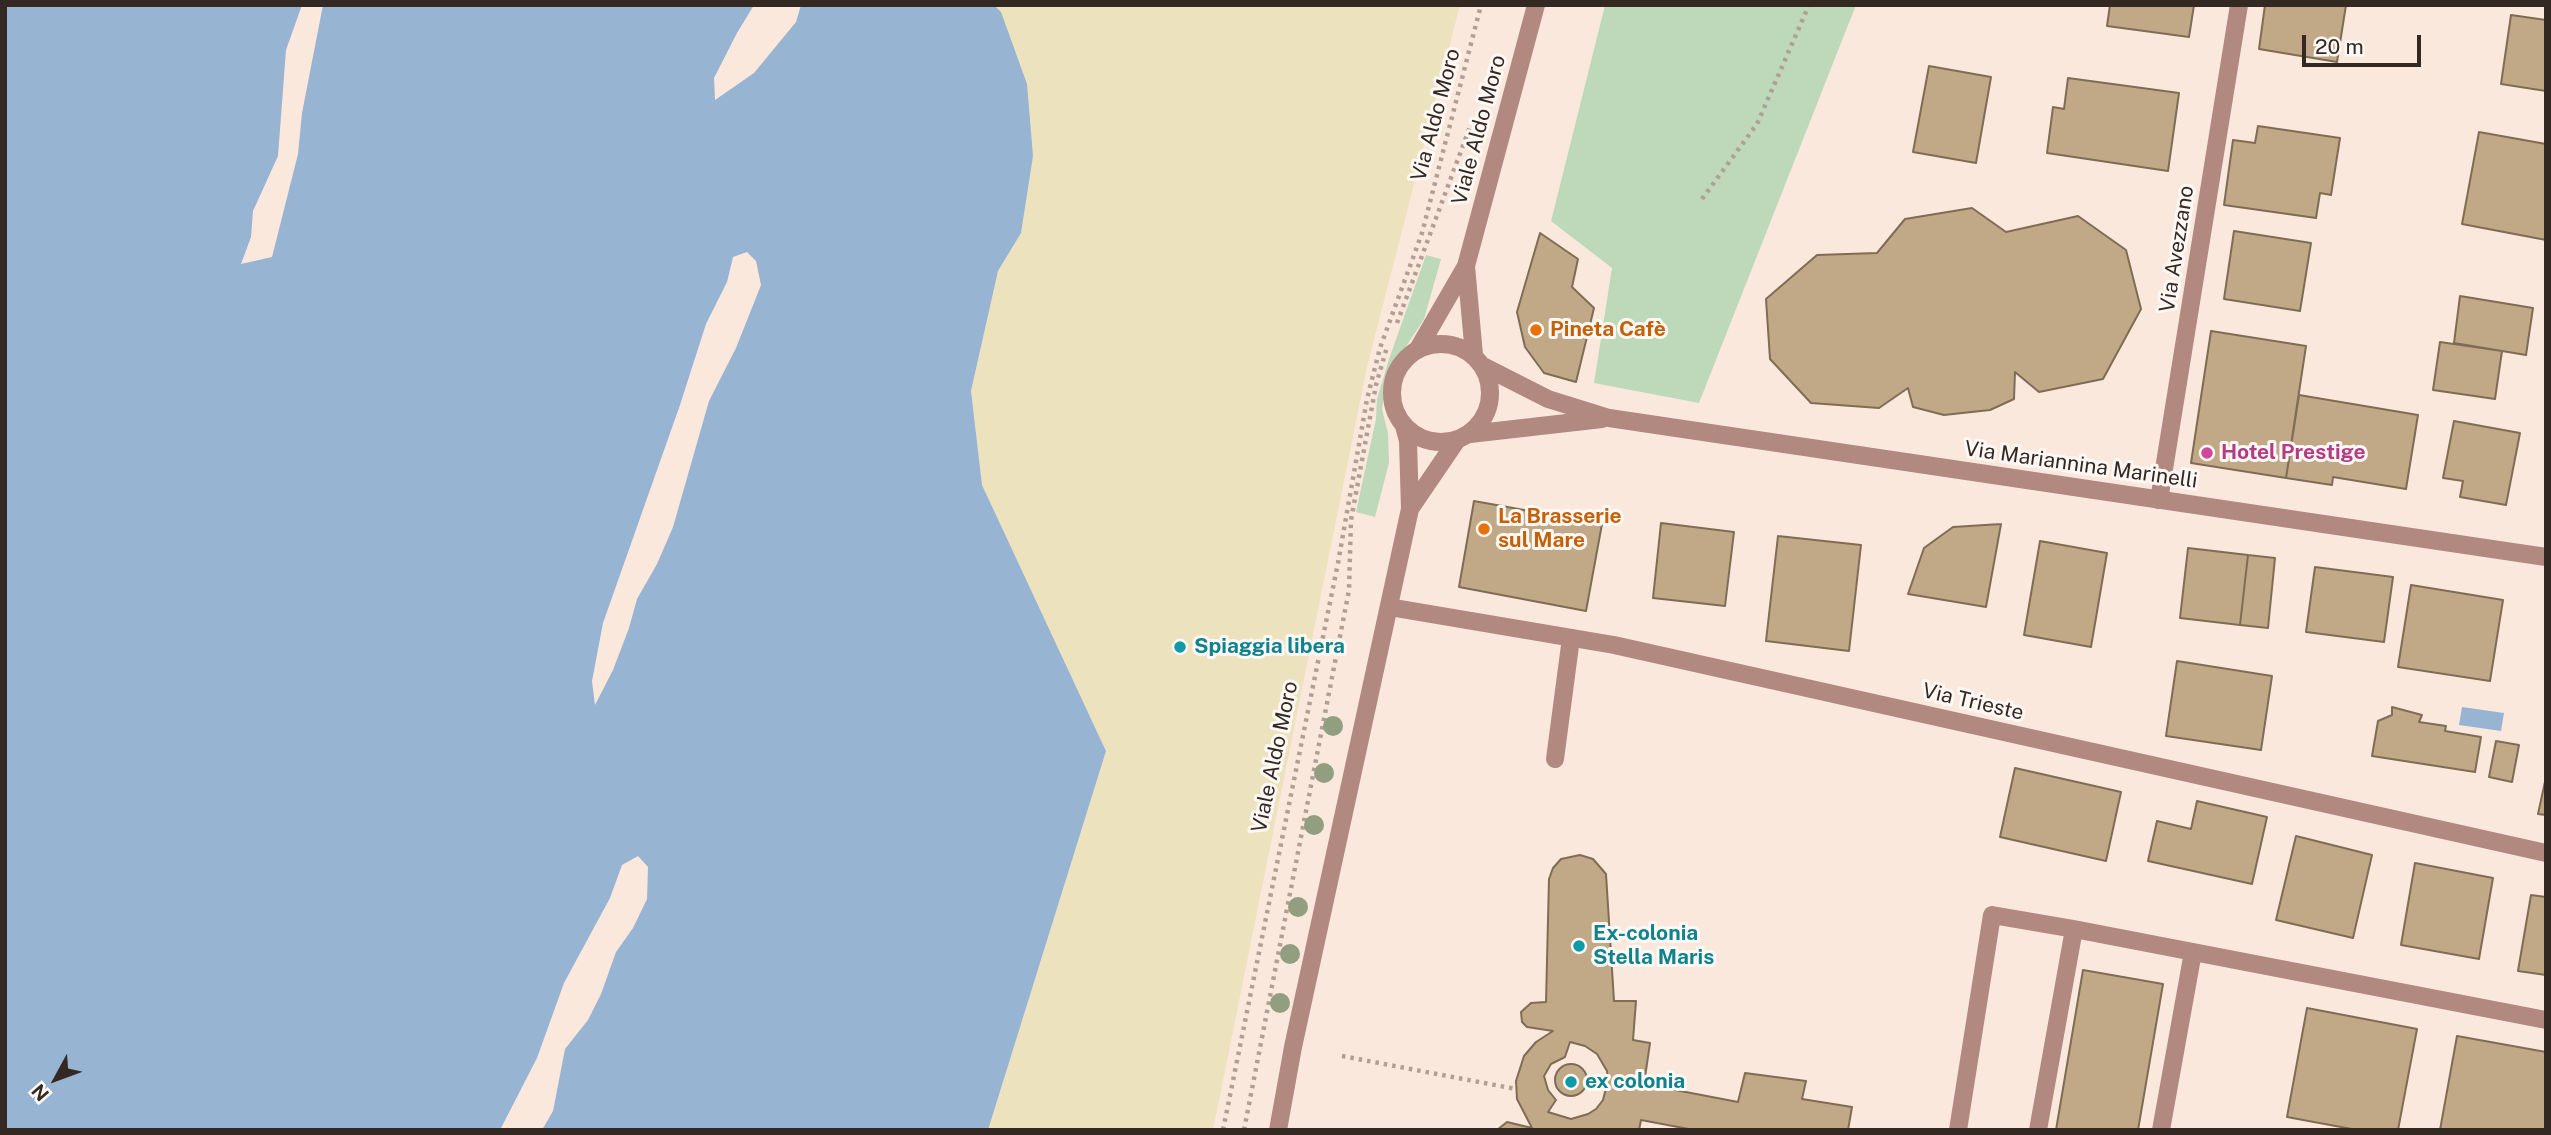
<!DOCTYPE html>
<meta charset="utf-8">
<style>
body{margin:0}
#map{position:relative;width:2551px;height:1135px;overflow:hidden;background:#fbe8dd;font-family:"Public Sans",sans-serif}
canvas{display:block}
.frame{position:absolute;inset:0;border:7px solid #342822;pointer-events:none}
.north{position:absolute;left:21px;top:1044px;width:70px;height:70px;-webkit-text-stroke:5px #fef8f4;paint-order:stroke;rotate:229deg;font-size:19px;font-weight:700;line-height:28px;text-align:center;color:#342822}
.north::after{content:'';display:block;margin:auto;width:24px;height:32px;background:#342822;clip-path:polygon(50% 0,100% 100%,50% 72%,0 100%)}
.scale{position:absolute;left:2302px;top:35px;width:119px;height:32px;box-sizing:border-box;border:4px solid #342822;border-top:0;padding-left:9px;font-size:21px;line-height:24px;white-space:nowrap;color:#342822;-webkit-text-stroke:5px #fef8f4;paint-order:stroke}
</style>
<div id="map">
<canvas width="2551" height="1135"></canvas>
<div class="frame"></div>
<div class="north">N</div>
<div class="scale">20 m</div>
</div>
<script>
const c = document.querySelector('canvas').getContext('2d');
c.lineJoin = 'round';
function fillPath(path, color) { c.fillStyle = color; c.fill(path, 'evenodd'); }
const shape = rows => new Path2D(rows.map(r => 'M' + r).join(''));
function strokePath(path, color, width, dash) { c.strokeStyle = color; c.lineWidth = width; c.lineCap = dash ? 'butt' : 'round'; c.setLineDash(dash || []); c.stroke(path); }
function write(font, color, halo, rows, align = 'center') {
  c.font = font + ' "Public Sans",sans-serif'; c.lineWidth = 6; c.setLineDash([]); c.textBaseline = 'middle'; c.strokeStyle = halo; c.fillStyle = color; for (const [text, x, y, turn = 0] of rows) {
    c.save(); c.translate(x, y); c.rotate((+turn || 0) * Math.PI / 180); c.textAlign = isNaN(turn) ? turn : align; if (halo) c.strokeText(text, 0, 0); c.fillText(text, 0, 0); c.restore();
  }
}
fillPath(shape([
 [1605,5,1856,5,1699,403,1594,383,1612,268,1551,221],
 [1426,255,1441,259,1424,319,1392,368,1385,389,1382,409,1388,433,1389,463,1375,517,1356,512,1376,419,1377,399,1389,359]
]), '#bed9b9');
fillPath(shape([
 [994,5,1460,5,1367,367,1213,1130,988,1130,1106,751,982,485,971,391,998,271,1021,233,1001,12]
]), '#ece2bd');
fillPath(shape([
 [5,5,994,5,1001,12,1027,84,1033,156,1021,233,998,271,971,391,982,485,1106,751,988,1130,5,1130],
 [2462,707,2504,713,2501,731,2459,725]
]), '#98b4d3');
fillPath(shape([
 [302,5,323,5,302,113,298,154,272,257,241,264,251,237,253,211,278,156,286,50],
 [754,5,801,5,796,22,754,73,715,100,714,78,737,33],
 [747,252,756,261,761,285,736,348,709,401,673,527,657,564,637,599,629,628,613,670,595,705,592,681,603,623,680,405,706,324,727,282,733,257],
 [638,856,648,867,647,899,633,928,616,952,601,994,588,1020,565,1049,553,1111,542,1130,500,1130,537,1058,564,983,610,898,622,865]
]), '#fbe8dd');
const building = shape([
 [2110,5,2194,5,2189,37,2107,26,2110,5],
 [2265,5,2346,5,2337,62,2259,49,2265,5],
 [2511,15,2546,20,2546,91,2501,84,2511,15],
 [1929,66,1991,77,1976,163,1913,152,1929,66],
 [2068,78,2179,93,2168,171,2047,153,2053,107,2064,109,2068,78],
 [2258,126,2340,138,2331,195,2320,193,2316,218,2224,205,2233,140,2255,143,2258,126],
 [2479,132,2546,144,2546,240,2462,224,2479,132],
 [1972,208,2006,232,2078,216,2126,250,2141,309,2103,379,2039,392,2015,372,2014,399,1990,410,1944,415,1913,407,1908,388,1879,408,1811,403,1770,359,1766,299,1817,255,1877,253,1905,219,1972,208],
 [2234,231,2311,243,2300,311,2224,299,2234,231],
 [1540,233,1578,259,1572,287,1594,308,1576,382,1544,373,1525,347,1517,312,1540,233],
 [2460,296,2533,308,2526,355,2454,343,2460,296],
 [2211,331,2306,346,2286,478,2191,463,2211,331],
 [2440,342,2502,351,2495,399,2433,390,2440,342],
 [2299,395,2418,415,2406,489,2333,477,2332,485,2286,478,2299,395],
 [2454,421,2520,433,2506,505,2460,497,2463,481,2443,478,2454,421],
 [1474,501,1602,524,1586,611,1459,587,1474,501],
 [1661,523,1734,532,1725,606,1653,598,1661,523],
 [2001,524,1986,607,1908,594,1924,548,1953,527,2001,524],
 [1778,536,1861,545,1849,651,1766,641,1778,536],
 [2040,541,2107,553,2091,647,2024,635,2040,541],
 [2188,548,2248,555,2240,625,2180,618,2188,548],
 [2248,555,2275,558,2268,628,2240,625,2248,555],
 [2315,567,2393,577,2384,642,2306,632,2315,567],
 [2411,585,2503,600,2490,681,2398,667,2411,585],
 [2177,661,2272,676,2261,750,2166,736,2177,661],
 [2392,707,2422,715,2419,722,2446,726,2445,731,2481,737,2475,772,2372,756,2378,721,2392,715,2392,707],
 [2496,741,2519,745,2512,782,2489,777,2496,741],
 [2015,768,2121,792,2106,861,2000,837,2015,768],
 [2546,777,2546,815,2538,814,2546,777],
 [2197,801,2267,817,2252,884,2148,861,2157,821,2191,829,2197,801],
 [2296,836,2372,855,2353,938,2276,920,2296,836],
 [1580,855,1593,859,1606,874,1614,1001,1636,1001,1633,1040,1650,1043,1644,1084,1738,1102,1745,1073,1806,1081,1802,1099,1852,1107,1848,1130,1694,1130,1641,1120,1639,1130,1497,1130,1507,1122,1532,1128,1517,1099,1516,1081,1524,1056,1536,1042,1553,1031,1527,1027,1522,1022,1521,1012,1531,1003,1546,1002,1549,879,1553,868,1561,859,1580,855],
 [2415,863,2493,878,2479,959,2401,945,2415,863],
 [2531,895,2546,897,2546,975,2518,971,2531,895],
 [2083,970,2163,984,2138,1130,2056,1130,2083,970],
 [2307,1008,2417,1029,2398,1130,2357,1130,2287,1117,2307,1008],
 [2457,1036,2546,1052,2546,1130,2440,1130,2457,1036],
 [1570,1042,1585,1046,1597,1054,1607,1071,1608,1080,1603,1100,1596,1109,1588,1114,1571,1119,1548,1112,1556,1100,1548,1090,1544,1076,1551,1064,1565,1057,1570,1042],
 '1555 1080a16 16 0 1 1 32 0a16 16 0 1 1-32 0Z'
]);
fillPath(building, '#c1a988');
strokePath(building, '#7e6d54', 2);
strokePath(shape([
 [1702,199,1757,124,1809,5],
 [1397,323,1471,124],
 [1342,1056,1516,1089],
 [1223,1130,1338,563,1367,399,1380,348,1422,233,1481,5],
 [1244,1130,1349,590,1351,520,1376,385,1387,347]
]), '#b09f96', 4.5, [3.5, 5]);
strokePath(shape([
 [1555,759,1571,638],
 [1958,1130,1992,915,2074,929,2546,1020],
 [2038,1130,2074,929],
 [2161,1130,2193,952]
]), '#b18980', 18);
strokePath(shape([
 [2159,500,2239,5],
 [1389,607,1614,645,2546,853]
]), '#b18980', 18);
strokePath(shape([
 [1466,266,1474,355],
 '1392 393a49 49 0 1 1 98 0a49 49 0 1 1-98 0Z',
 [1418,349,1466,266,1536,5],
 [1483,366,1548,399,1609,418,2546,557],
 [1470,434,1602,419],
 [1410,509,1457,440],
 [1278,1130,1293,1047,1410,509,1408,441,1404,426]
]), '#b18980', 18);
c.fillStyle = '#919e80';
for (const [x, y] of [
 [1333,726],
 [1324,773],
 [1314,825],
 [1298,907],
 [1290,954],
 [1280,1003]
]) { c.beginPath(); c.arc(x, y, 10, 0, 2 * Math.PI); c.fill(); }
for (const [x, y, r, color] of [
 [1536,330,7,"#e8710a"],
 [2207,453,7,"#d1479c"],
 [1484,529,7,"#e8710a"],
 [1180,647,7,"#0f9aa8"],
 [1579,946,7,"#0f9aa8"],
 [1571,1082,7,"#0f9aa8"]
]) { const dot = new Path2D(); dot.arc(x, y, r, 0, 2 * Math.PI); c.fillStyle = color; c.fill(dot); strokePath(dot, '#fef8f4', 2.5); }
write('21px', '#342822', '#fef8f4', [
 ["Via Aldo Moro",1436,115,-75],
 ["Viale Aldo Moro",1479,130,-75],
 ["Via Avezzano",2177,249,-81],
 ["Via Mariannina Marinelli",2081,465,8],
 ["Via Trieste",1973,702,13],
 ["Viale Aldo Moro",1275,757,-78]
]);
write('bold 21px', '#c56008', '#fef8f4', [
 ["Pineta Cafè",1550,330],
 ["La Brasserie",1498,517],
 ["sul Mare",1498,541]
], 'left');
write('bold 21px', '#b23c85', '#fef8f4', [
 ["Hotel Prestige",2221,453]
], 'left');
write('bold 21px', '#0d838f', '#fef8f4', [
 ["Spiaggia libera",1194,647],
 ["Ex-colonia",1593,934],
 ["Stella Maris",1593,958],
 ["ex colonia",1585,1082]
], 'left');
</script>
